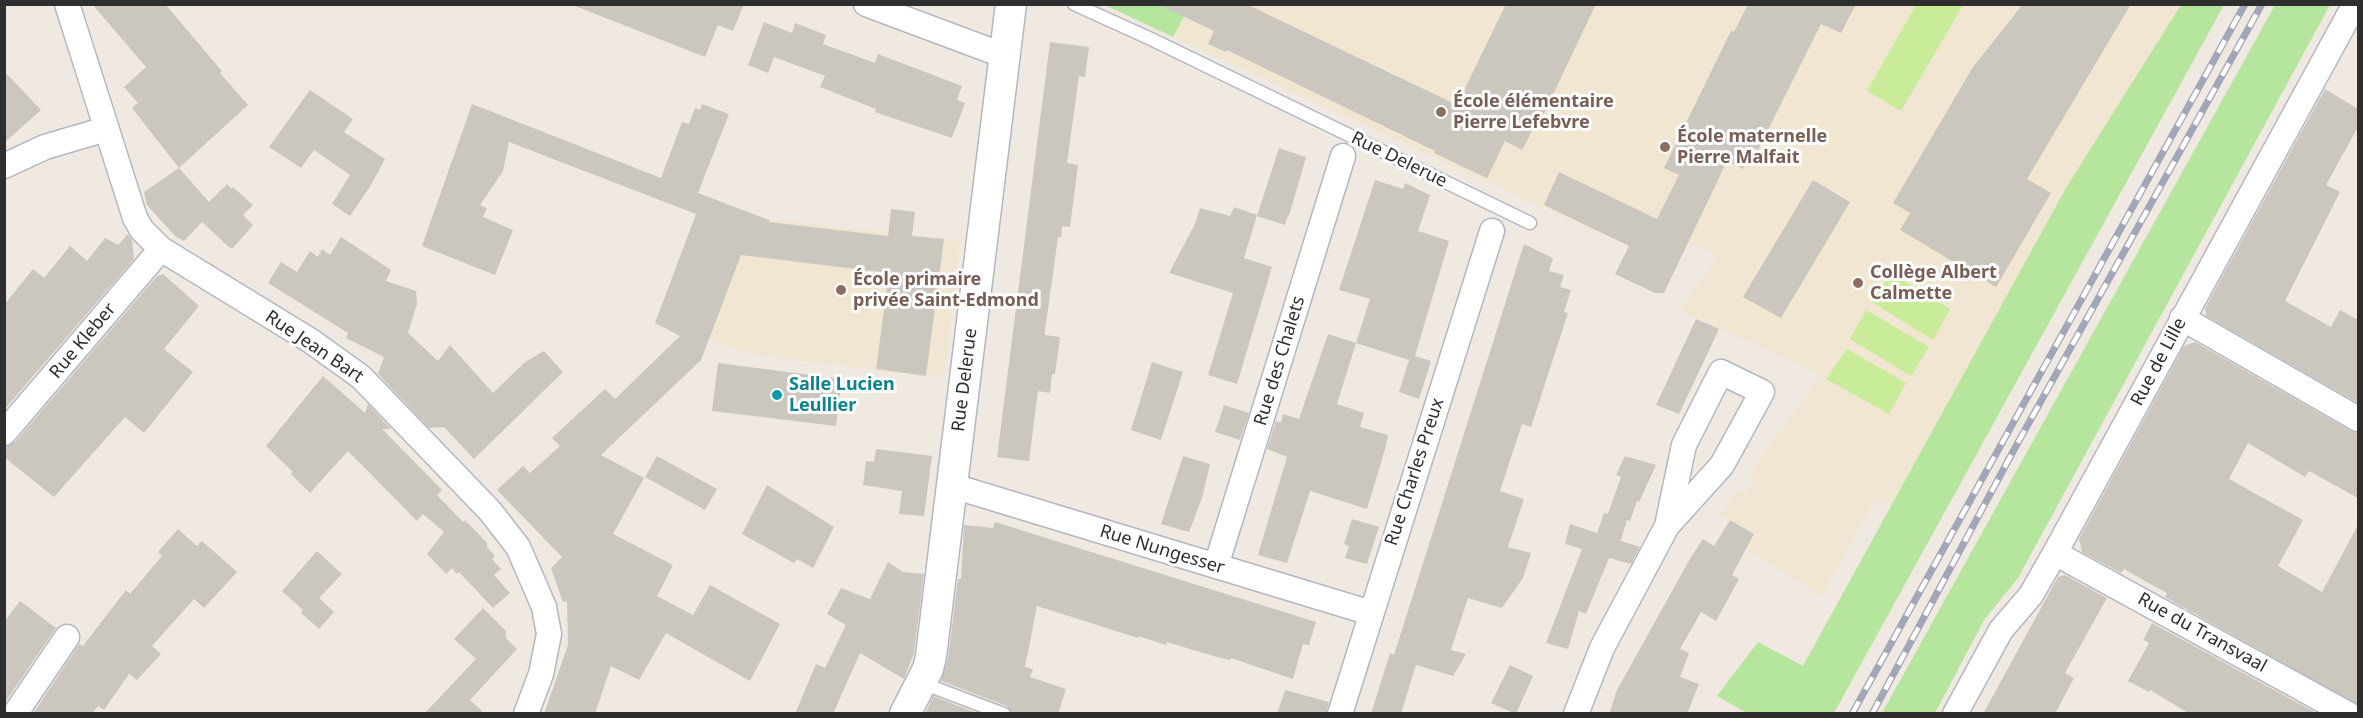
<!DOCTYPE html>
<meta charset="utf-8">
<style>
body{margin:0}
#map{position:relative;width:2363px;height:718px;overflow:hidden;background:#efe9e1;font-family:"Noto Sans",sans-serif}
canvas{display:block}
.frame{position:absolute;inset:0;border:6px solid #2e2e2e;pointer-events:none}
</style>
<div id="map">
<canvas width="2363" height="718"></canvas>
<div class="frame"></div>
</div>
<script>
const c = document.querySelector('canvas').getContext('2d');
c.lineJoin = 'round';
function fillPath(path, color) { c.fillStyle = color; c.fill(path, 'evenodd'); }
const shape = rows => new Path2D(rows.map(r => 'M' + r).join(''));
function strokePath(path, color, width, dash) { c.strokeStyle = color; c.lineWidth = width; c.lineCap = dash ? 'butt' : 'round'; c.setLineDash(dash || []); c.stroke(path); }
function write(font, color, halo, rows, align = 'center') {
  c.font = font + ' "Noto Sans",sans-serif'; c.lineWidth = 6; c.setLineDash([]); c.textBaseline = 'middle'; c.strokeStyle = halo; c.fillStyle = color; for (const [text, x, y, turn = 0] of rows) {
    c.save(); c.translate(x, y); c.rotate((+turn || 0) * Math.PI / 180); c.textAlign = isNaN(turn) ? turn : align; if (halo) c.strokeText(text, 0, 0); c.fillText(text, 0, 0); c.restore();
  }
}
fillPath(shape([
 [1189,4,2183,5,1891,506,1875,500,1822,596,1746,549,1754,534,1721,514,1737,490,1745,494,1756,480,1748,475,1817,381,1818,376,1816,372,1679,310,1719,256,1621,211,1608,237,1173,37],
 [756,215,769,219,960,241,944,376,925,376,751,354,709,339]
]), '#f0e6d1');
fillPath(shape([
 [1105,5,1190,5,1173,37],
 [2181,5,2224,5,1834,713,1747,713,1717,696,1758,642,1803,666,2066,188],
 [2275,5,2330,5,2018,578,1984,620,1935,713,1882,713]
]), '#b6e59e');
fillPath(shape([
 [1916,5,1963,5,1901,111,1867,91],
 [1890,273,1950,309,1933,340,1872,302],
 [1866,310,1929,347,1911,376,1850,339],
 [1847,349,1906,383,1889,414,1826,379]
]), '#c9ec9a');
fillPath(shape([
 [92,4,165,4,222,71,220,73,248,105,179,168,132,108,138,103,124,87,146,67],
 [575,4,670,5,744,4,733,31,718,25,705,57,575,6],
 [1158,4,1246,4,1457,105,1506,4,1596,4,1537,128,1534,127,1522,150,1505,141,1487,178,1434,153,1435,151,1227,50,1226,52,1208,44,1214,31],
 [1748,4,1856,4,1841,33,1821,24,1758,150,1753,148,1743,169,1727,161,1664,293,1655,293,1615,274,1629,246,1544,205,1559,172,1657,219,1679,175,1664,168,1731,31,1734,32],
 [2023,4,2131,4,2027,179,2051,193,1996,287,1900,230,1910,213,1893,203,1973,67],
 [764,22,792,33,795,23,826,35,823,44,875,63,878,54,962,86,957,100,965,103,952,138,875,112,876,109,820,87,825,76,774,57,768,73,748,65],
 [1050,42,1089,47,1085,77,1079,76,1067,163,1078,165,1070,227,1062,226,1061,237,1058,237,1045,331,1045,335,1060,337,1055,374,1052,374,1050,393,1038,391,1029,461,997,457],
 [4,71,41,110,4,143],
 [2325,89,2358,109,2358,127,2326,185,2340,192,2285,301,2331,327,2340,310,2358,320,2358,403,2206,316,2205,308],
 [310,90,353,119,344,132,385,159,371,185,350,216,332,204,350,175,314,150,301,168,269,147],
 [472,104,661,178,682,122,689,124,695,108,700,110,702,104,729,114,698,193,769,220,769,222,888,236,891,209,915,212,912,236,944,239,926,376,876,369,889,273,741,255,701,360,601,455,644,478,613,534,673,565,657,596,693,615,710,585,780,624,750,681,666,633,639,680,611,666,595,714,544,714,568,645,567,601,563,602,551,568,562,557,497,490,523,466,530,473,560,446,552,438,605,389,615,399,680,336,655,323,696,214,509,142,503,171,480,205,487,208,483,217,513,230,495,275,422,246],
 [1279,148,1306,157,1289,216,1288,215,1285,225,1257,216],
 [179,168,209,202,227,184,232,189,233,187,253,205,243,215,253,225,233,248,230,248,202,222,184,241,175,236,147,205,144,192],
 [1375,180,1403,189,1405,183,1430,195,1418,231,1449,241,1415,356,1431,361,1419,399,1399,392,1409,360,1356,343,1370,299,1339,290],
 [1813,180,1850,202,1781,318,1743,297],
 [1234,207,1257,215,1244,258,1272,267,1237,384,1208,375,1233,293,1169,273,1195,224,1200,208,1230,216],
 [128,234,132,240,134,259,4,410,4,305,33,269,44,278,70,246,87,261,105,238,118,245],
 [341,237,391,270,386,281,416,291,417,304,408,333,438,361,450,345,493,393,525,362,544,351,563,372,474,459,444,427,429,428,378,374,384,357,346,338,348,333,268,283,281,262,297,272,310,251,318,257,322,249,330,255],
 [1524,244,1553,258,1549,271,1564,275,1560,287,1571,290,1564,312,1568,313,1531,427,1522,424,1500,491,1524,499,1508,547,1531,553,1523,578,1502,608,1468,598,1451,650,1466,654,1453,676,1416,665,1401,714,1371,714,1390,653,1394,655],
 [163,274,199,306,164,349,193,372,144,433,125,417,54,497,4,457,4,447,15,442,157,276],
 [1696,319,1719,329,1679,414,1656,405],
 [1328,334,1356,343,1337,404,1364,413,1360,427,1388,435,1386,446,1367,509,1310,491,1287,563,1258,555,1287,457,1267,449,1276,421,1281,423,1283,414,1299,419],
 [2195,342,2351,431,2358,433,2358,498,2309,471,2305,477,2248,443,2229,479,2303,520,2278,566,2322,592,2358,525,2358,705,2165,597,2167,593,2145,581,2124,569,2121,573,2082,552,2079,539,2184,346],
 [1152,362,1183,372,1161,440,1131,430],
 [718,363,842,379,836,426,712,411],
 [323,376,365,413,368,404,391,429,382,429,442,490,437,495,463,522,465,520,487,543,487,547,495,556,492,559,501,569,494,575,510,593,493,608,459,572,457,574,452,568,446,574,427,554,444,532,423,514,417,521,348,451,310,493,291,474,293,472,266,446],
 [1224,405,1249,413,1240,440,1215,432],
 [876,449,932,456,924,516,899,514,902,491,863,485,866,461,874,462],
 [657,456,717,489,705,510,645,477],
 [1183,456,1210,464,1202,498,1189,532,1161,524],
 [1625,456,1656,465,1639,502,1637,501,1630,521,1627,520,1621,540,1618,540,1640,547,1631,564,1609,558,1586,614,1579,611,1568,649,1546,643,1582,549,1565,544,1570,524,1597,533,1604,513,1608,514,1621,477,1616,475],
 [767,485,834,527,813,568,797,559,794,563,742,534],
 [1352,519,1379,527,1367,564,1345,558,1349,546,1344,544],
 [1730,520,1754,534,1732,575,1739,579,1716,621,1701,612,1680,649,1689,653,1680,677,1699,684,1687,714,1609,714,1617,690,1691,557,1703,539,1714,546],
 [995,522,1316,622,1309,645,1303,644,1293,679,1231,658,1230,660,1217,657,1167,642,1166,645,1138,636,1138,638,1037,606,1025,667,1033,669,1030,677,1066,689,1058,714,1012,714,1007,706,941,681,948,658,958,579,961,579,964,525,993,528],
 [178,529,197,546,202,541,237,572,204,608,194,599,152,646,161,654,137,680,129,674,104,710,98,706,92,714,33,714,79,644,83,646,126,590,130,594,162,556,158,552],
 [317,551,342,574,319,598,334,612,319,629,301,613,303,610,282,591],
 [888,562,903,572,924,574,914,653,904,679,860,653,833,714,795,714,816,664,825,668,846,625,827,614,841,588,870,599],
 [2065,575,2107,598,2065,673,2074,678,2055,714,1983,714,2058,577],
 [20,601,56,628,4,704,4,622],
 [483,608,506,631,506,638,517,649,470,700,485,714,424,714,476,659,454,639],
 [2152,623,2318,714,2190,714,2150,690,2149,692,2128,681,2149,643,2143,640],
 [1510,665,1533,676,1516,714,1491,703],
 [1285,690,1329,702,1326,714,1277,714],
 [933,696,979,714,925,714]
]), '#cbc7bf');
const service = shape([
 [1074,4,1151,39,1530,223],
 [935,688,1004,714]
]);
const minor = shape([
 [67,4,135,218,142,230,161,249,311,341,361,377,490,511,518,547,544,607,549,634,541,674,526,714],
 [866,4,1005,56],
 [4,166,45,147,106,129],
 [2182,318,2358,419],
 [4,433,161,249],
 [953,486,1371,613],
 [2055,553,2348,714],
 [1216,566,1343,156],
 [15,714,67,637],
 [1340,714,1492,231],
 [1576,714,1602,648,1667,526,1722,465,1762,392,1721,372,1684,445,1667,526],
 [1955,714,2001,630,2031,595,2055,553,2355,4]
]);
const tertiary = shape([
 [905,714,928,669,931,656,1011,4]
]);
strokePath(service, '#b4b7c1', 15);
strokePath(minor, '#b4b7c1', 27);
strokePath(tertiary, '#b4b7c1', 33);
strokePath(service, '#fff', 12);
strokePath(minor, '#fff', 24);
strokePath(tertiary, '#fff', 30);
const rail = shape([
 [1852,714,2245,4],
 [1872,714,2016,446,2262,4]
]);
strokePath(rail, '#a3a6b8', 7);
strokePath(rail, '#fff', 4.5, [14]);
for (const [x, y, r, color] of [
 [1441,112,6,"#8d6e63"],
 [1665,147,6,"#8d6e63"],
 [1858,283,6,"#8d6e63"],
 [841,290,6,"#8d6e63"],
 [777,395,6,"#0f9aa8"]
]) { const dot = new Path2D(); dot.arc(x, y, r, 0, 2 * Math.PI); c.fillStyle = color; c.fill(dot); strokePath(dot, '#fff', 2); }
write('bold 18px', '#785e54', '#fff', [
 ["École élémentaire",1453,102],
 ["Pierre Lefebvre",1453,123],
 ["École maternelle",1677,137],
 ["Pierre Malfait",1677,158],
 ["Collège Albert",1870,273],
 ["Calmette",1870,294],
 ["École primaire",853,280],
 ["privée Saint-Edmond",853,301]
], 'left');
write('18px', '#2e2e2e', '#fff', [
 ["Rue Delerue",1399,160,26],
 ["Rue Kleber",83,341,-50],
 ["Rue Jean Bart",314,347,34],
 ["Rue des Chalets",1280,361,-73],
 ["Rue de Lille",2159,362,-62],
 ["Rue Delerue",965,380,-83],
 ["Rue Charles Preux",1415,472,-72],
 ["Rue Nungesser",1162,550,17],
 ["Rue du Transvaal",2202,633,29]
]);
write('bold 18px', '#0d838f', '#fff', [
 ["Salle Lucien",789,385],
 ["Leullier",789,406]
], 'left');
</script>
